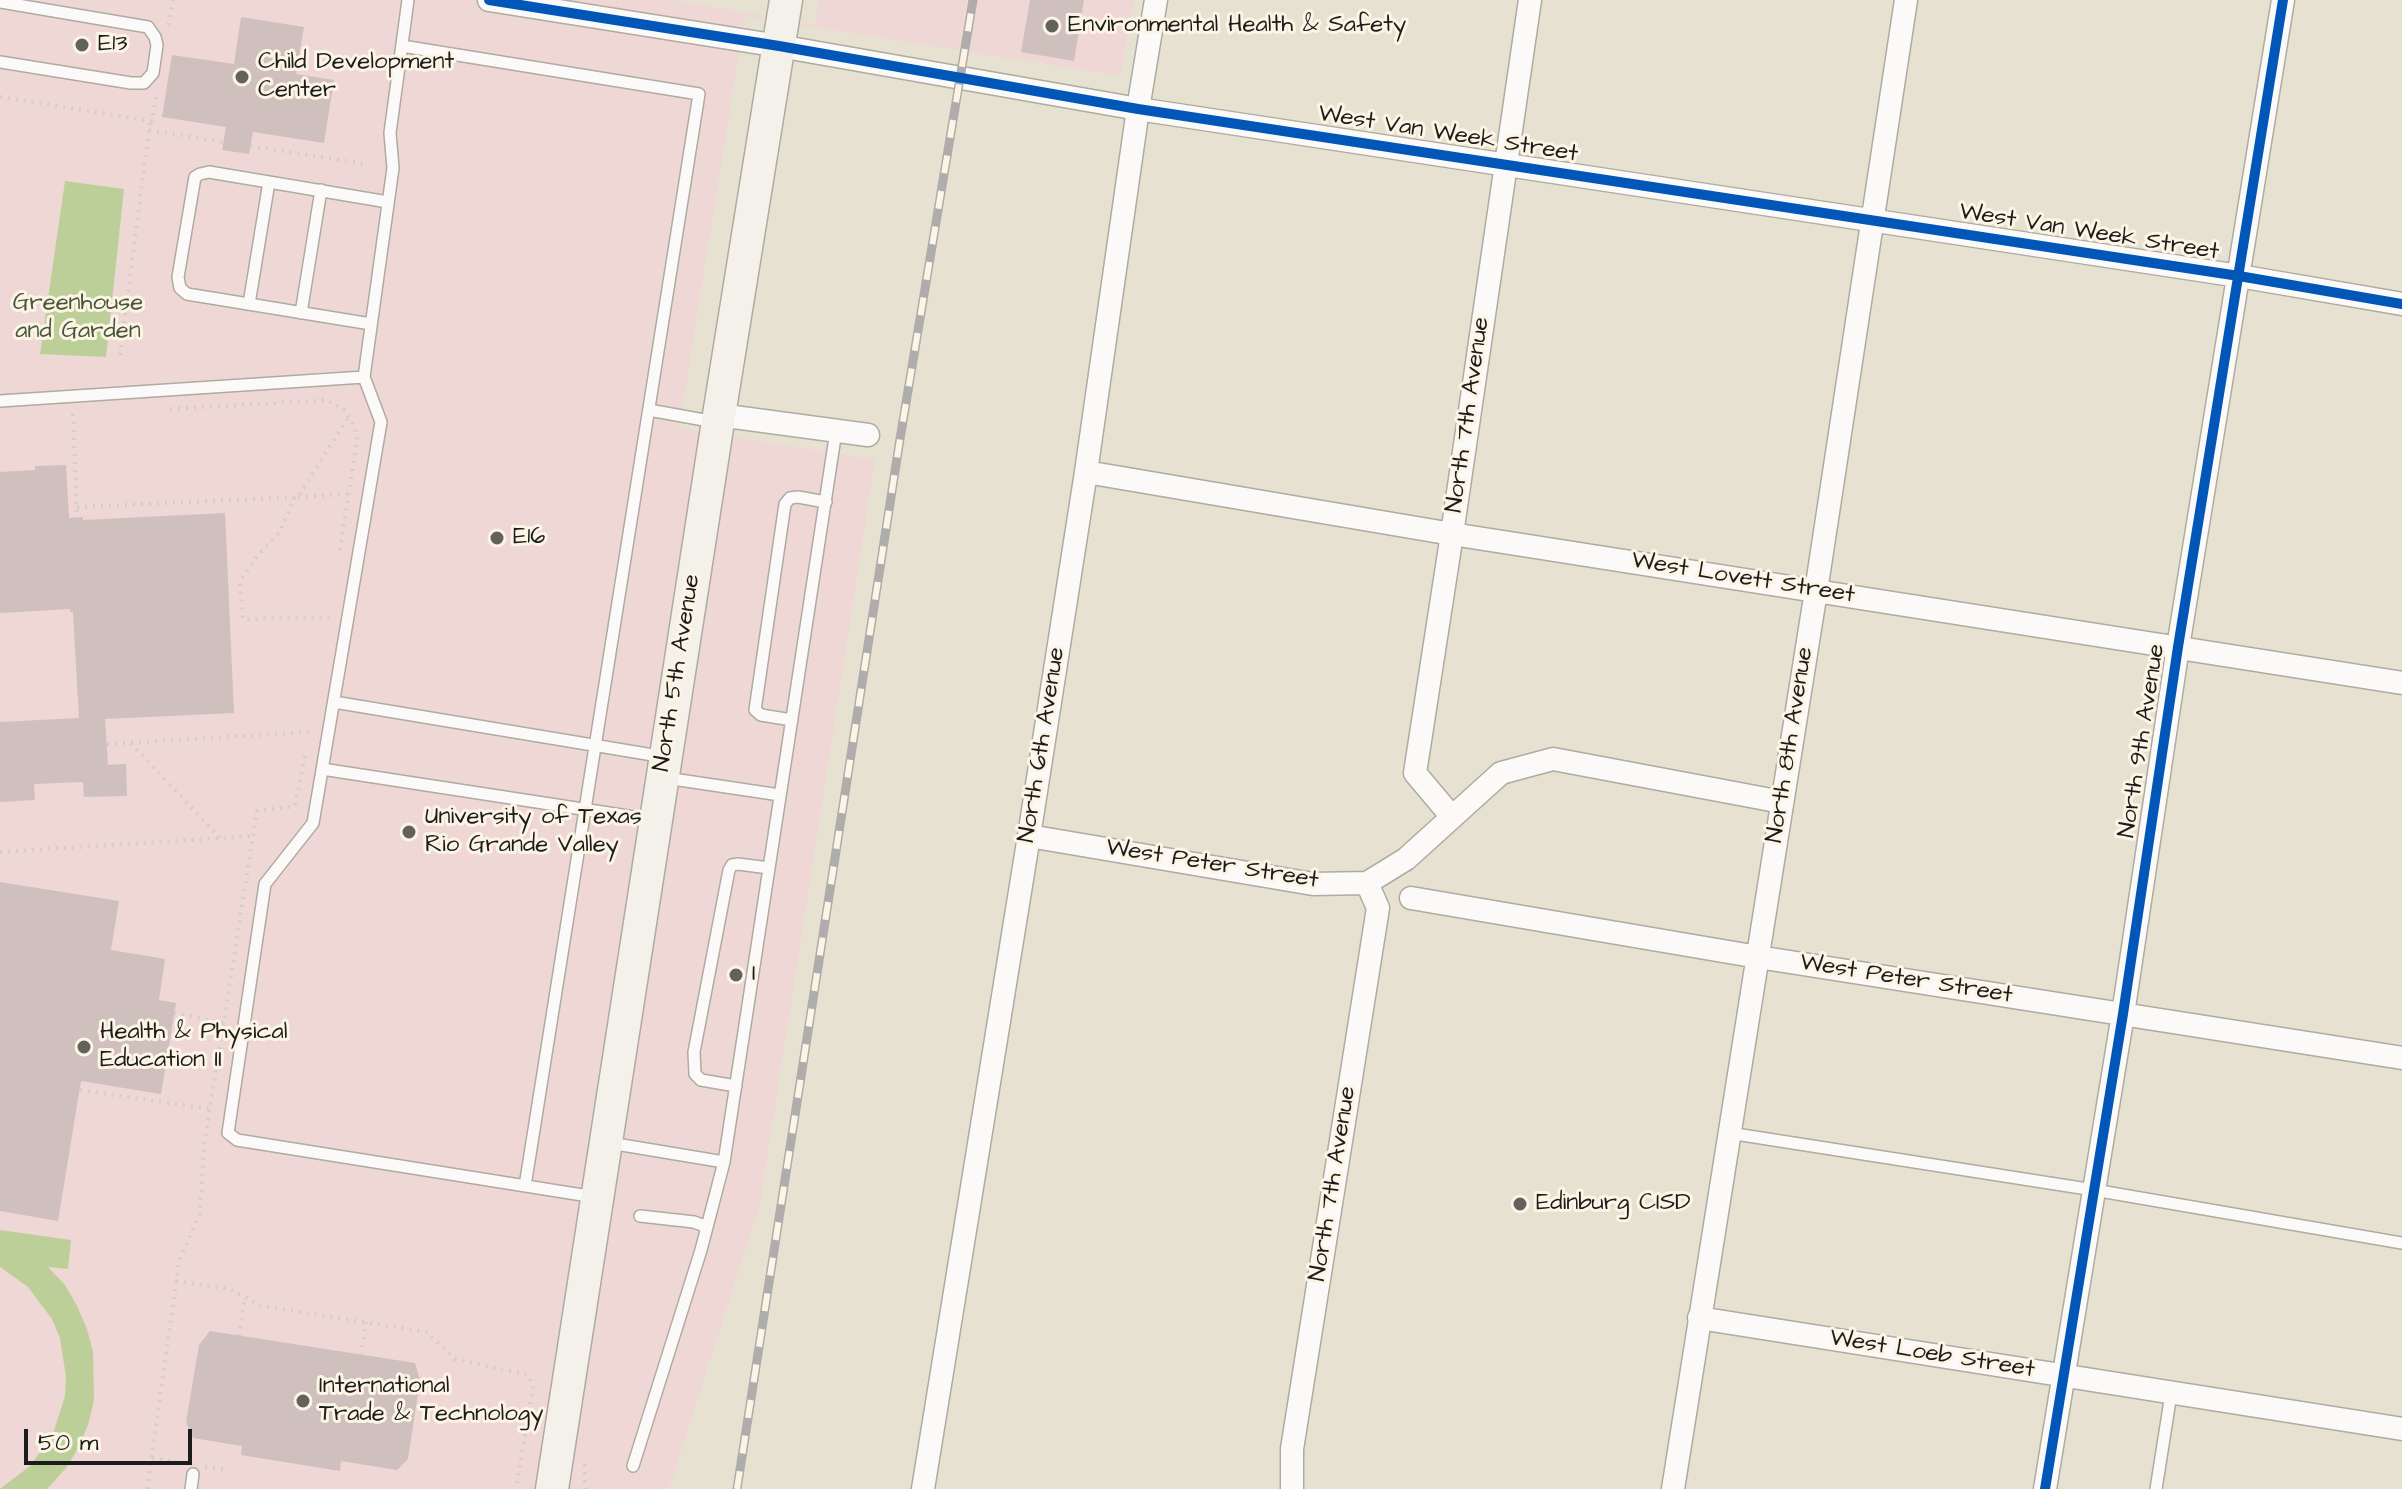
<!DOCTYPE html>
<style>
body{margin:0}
#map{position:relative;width:2402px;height:1489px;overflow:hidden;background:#e6e1d1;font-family:"Architects Daughter",sans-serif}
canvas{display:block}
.scale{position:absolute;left:24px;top:1429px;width:168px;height:36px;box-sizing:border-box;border:4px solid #1c1c1c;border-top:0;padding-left:10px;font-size:24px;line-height:28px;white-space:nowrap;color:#1c1c1c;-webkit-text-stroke:6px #fcf5e5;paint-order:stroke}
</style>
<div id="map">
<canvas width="2402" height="1489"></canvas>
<div class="scale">50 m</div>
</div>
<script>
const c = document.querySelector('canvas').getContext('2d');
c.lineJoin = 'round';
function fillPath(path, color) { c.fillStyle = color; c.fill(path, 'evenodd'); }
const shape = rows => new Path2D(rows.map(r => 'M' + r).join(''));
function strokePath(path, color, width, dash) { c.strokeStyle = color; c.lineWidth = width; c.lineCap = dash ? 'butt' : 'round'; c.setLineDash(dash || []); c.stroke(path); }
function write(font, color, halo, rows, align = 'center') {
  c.font = font + ' "Architects Daughter",sans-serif'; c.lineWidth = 6; c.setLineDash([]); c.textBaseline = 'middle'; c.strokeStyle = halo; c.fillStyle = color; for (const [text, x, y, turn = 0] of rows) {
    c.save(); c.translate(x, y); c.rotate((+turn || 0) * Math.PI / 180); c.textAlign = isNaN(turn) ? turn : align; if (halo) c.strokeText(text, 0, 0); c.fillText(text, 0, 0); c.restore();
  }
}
fillPath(shape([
 [0,0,672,0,815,25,819,0,1134,0,1121,76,745,16,679,428,875,460,760,1204,669,1489,0,1489]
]), '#efd7d5');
fillPath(shape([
 [65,181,124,189,106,357,40,354],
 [0,1230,71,1240,68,1269,48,1267,65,1285,77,1306,87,1329,93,1352,94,1400,88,1425,79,1447,66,1468,47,1489,0,1489,30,1466,53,1434,65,1396,66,1377,60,1338,52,1319,28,1287,0,1267]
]), '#bdcf99');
fillPath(shape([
 [1030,0,1084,0,1074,61,1021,52],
 [241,17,304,27,296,74,334,80,324,143,253,132,249,154,222,150,226,127,162,117,172,55,234,64],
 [66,465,69,518,83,517,83,520,225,513,234,713,105,719,108,765,126,764,127,796,84,797,83,782,34,784,35,800,0,802,0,722,79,718,73,612,70,612,70,609,0,613,0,472,35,470,35,466],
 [0,882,119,901,111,950,165,959,159,1000,176,1003,161,1094,81,1081,58,1221,0,1211],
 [210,1331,415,1363,420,1380,408,1459,397,1470,341,1461,340,1471,241,1455,242,1446,193,1438,186,1422,199,1345]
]), '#cfbfbd');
const lane = shape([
 [408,0,390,133,393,168,364,377,381,422,313,823,265,884,228,1133,237,1140,595,1197],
 [0,2,148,27,155,37,157,45,153,73,144,83,131,83,0,62],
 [402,46,699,94,525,1186],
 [249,304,269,182],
 [301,313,321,190],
 [371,324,187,294,180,288,178,277,195,177,200,174,209,172,388,202],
 [0,401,364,377],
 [649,410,715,422],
 [334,702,665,757],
 [792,720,761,715,755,710,785,504,790,498,798,497,826,502],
 [322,769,654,820],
 [666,778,780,795],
 [736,1086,701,1080,695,1074,694,1052,729,870,732,865,738,864,769,868],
 [1729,1133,2094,1190,2402,1243],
 [610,1143,724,1162,836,431],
 [640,1216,694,1222,707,1227],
 [633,1466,701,1250,724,1162],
 [191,1489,193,1474],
 [2156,1489,2171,1394]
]);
const street = shape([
 [489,0,779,46,1138,109,2239,276,2402,304],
 [719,415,868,435],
 [1086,472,1452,534,2402,683],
 [1452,817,1415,773,1452,534,1530,0],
 [1029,836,1313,884,1367,883,1406,859,1501,773,1553,759,1782,802],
 [1411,898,1758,957,2402,1058],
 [1699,1318,2402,1429],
 [923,1489,1029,836,1086,472,1138,109,1156,0],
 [1292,1489,1292,1449,1378,908,1367,883],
 [1673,1489,1816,591,1906,0],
 [2045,1489,2123,1014,2178,647,2283,0]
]);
const secondary = shape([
 [552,1489,719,415,786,0]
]);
strokePath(lane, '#aeaba0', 14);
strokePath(street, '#aeaba0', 25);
strokePath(secondary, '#aeaba0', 35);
strokePath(shape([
 [168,25,173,0],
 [0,97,152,121,157,93],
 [149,130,223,142],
 [250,146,366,164],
 [120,355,150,121],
 [170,409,326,400,344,409,355,427,357,440,339,555],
 [73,414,77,517],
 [295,497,279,533,259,554,240,581,243,619,330,617],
 [298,497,349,494],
 [77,507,298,497,349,416],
 [131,743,220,838],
 [107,744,310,732,310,729],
 [0,852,253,836],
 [174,1013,223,1023],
 [80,1090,210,1109],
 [176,1281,229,1289,262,1306,427,1332,455,1359,528,1375,533,1386,516,1489],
 [239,1336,245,1297],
 [361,1355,366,1322],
 [152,1458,181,1463],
 [585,1464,585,1489],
 [205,1467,226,1470],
 [147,1489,179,1261,200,1213,204,1146,257,811,295,806,306,750]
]), '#d0cfcb', 4, [2, 6]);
strokePath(lane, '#fbfaf8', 11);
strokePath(street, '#fbfaf8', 22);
strokePath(secondary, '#f4f0ea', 32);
const rail = shape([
 [737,1489,900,439,973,0]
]);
strokePath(rail, '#aeadab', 9);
strokePath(rail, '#fcf5e5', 6, [18]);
strokePath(shape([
 [489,0,779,46,1138,109,2239,276,2402,304],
 [2045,1489,2123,1014,2178,647,2283,0]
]), '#0057b8', 10);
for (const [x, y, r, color] of [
 [1052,26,8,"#63615b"],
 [82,45,8,"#63615b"],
 [242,77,8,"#63615b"],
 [497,538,8,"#63615b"],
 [409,832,8,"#63615b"],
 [736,975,8,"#63615b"],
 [84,1047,8,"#63615b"],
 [1520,1204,8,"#63615b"],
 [303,1401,8,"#63615b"]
]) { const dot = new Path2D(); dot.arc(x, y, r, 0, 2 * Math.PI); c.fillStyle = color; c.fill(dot); strokePath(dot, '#fcf5e5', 3); }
write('24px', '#1c1c1c', '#fcf5e5', [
 ["Environmental Health & Safety",1068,26],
 ["E13",98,45],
 ["Child Development",258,63],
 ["Center",258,91],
 ["E16",513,538],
 ["University of Texas",425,818],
 ["Rio Grande Valley",425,846],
 ["I",752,975],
 ["Health & Physical",100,1033],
 ["Education II",100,1061],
 ["Edinburg CISD",1536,1204],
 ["International",319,1387],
 ["Trade & Technology",319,1415]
], 'left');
write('24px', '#1c1c1c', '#fcf5e5', [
 ["West Van Week Street",1448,135,9],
 ["West Van Week Street",2089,233,9],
 ["North 7th Avenue",1469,415,-82],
 ["West Lovett Street",1743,579,9],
 ["North 5th Avenue",678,673,-81],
 ["North 9th Avenue",2143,741,-81],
 ["North 6th Avenue",1043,745,-81],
 ["North 8th Avenue",1791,745,-81],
 ["West Peter Street",1212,865,9],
 ["West Peter Street",1906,980,9],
 ["North 7th Avenue",1334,1184,-81],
 ["West Loeb Street",1932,1355,9]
]);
write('24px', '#485538', '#fcf5e5', [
 ["Greenhouse",78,304],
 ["and Garden",78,332]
]);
</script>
